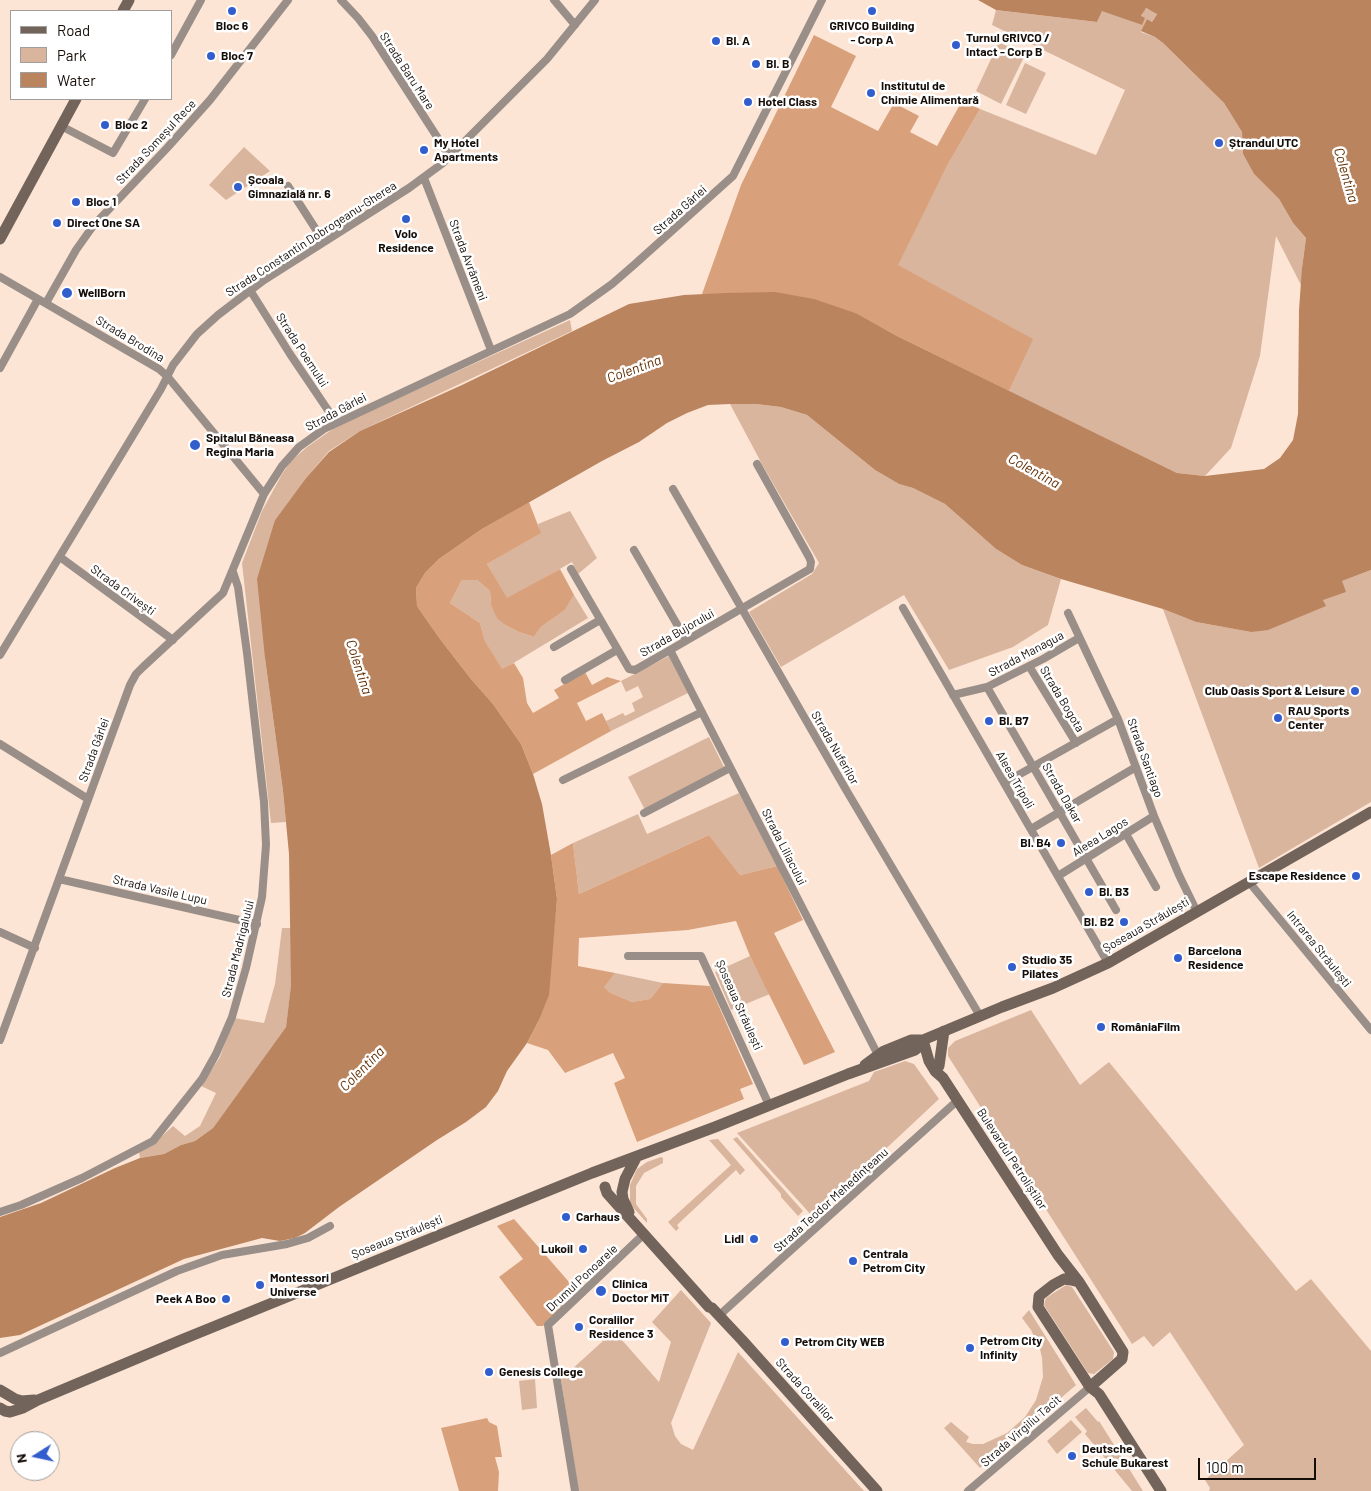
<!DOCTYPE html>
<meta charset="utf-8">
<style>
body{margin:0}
#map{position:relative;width:1371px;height:1491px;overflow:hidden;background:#fde5d5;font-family:Barlow,sans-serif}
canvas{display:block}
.legend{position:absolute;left:10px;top:10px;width:162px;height:90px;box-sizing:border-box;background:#fff;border:1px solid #a19e9c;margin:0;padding:6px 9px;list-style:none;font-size:15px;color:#150d08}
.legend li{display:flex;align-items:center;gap:10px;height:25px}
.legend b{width:25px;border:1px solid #a19e9c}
.north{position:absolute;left:10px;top:1431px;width:50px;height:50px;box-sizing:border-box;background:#fff;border:1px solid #a19e9c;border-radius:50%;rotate:260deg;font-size:14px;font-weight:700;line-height:20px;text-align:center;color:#150d08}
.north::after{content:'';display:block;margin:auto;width:18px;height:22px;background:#325dcd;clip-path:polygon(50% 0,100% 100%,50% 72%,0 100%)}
.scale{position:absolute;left:1198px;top:1458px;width:118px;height:22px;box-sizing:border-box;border:2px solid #150d08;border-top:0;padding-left:6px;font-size:15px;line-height:18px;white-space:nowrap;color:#150d08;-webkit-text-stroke:4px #fff;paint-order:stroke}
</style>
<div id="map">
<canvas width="1371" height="1491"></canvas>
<ul class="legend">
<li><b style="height:6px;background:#72645b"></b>Road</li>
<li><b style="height:14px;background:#d9b59e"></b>Park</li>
<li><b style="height:14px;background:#ba845f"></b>Water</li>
</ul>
<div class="north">N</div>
<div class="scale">100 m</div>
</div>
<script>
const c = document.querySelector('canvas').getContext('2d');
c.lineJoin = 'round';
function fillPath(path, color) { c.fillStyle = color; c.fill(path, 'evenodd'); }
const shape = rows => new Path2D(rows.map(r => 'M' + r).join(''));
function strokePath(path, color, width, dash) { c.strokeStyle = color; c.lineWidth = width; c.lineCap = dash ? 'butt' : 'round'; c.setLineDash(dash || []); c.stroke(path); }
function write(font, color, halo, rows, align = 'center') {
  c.font = font + ' Barlow,sans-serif'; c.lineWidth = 5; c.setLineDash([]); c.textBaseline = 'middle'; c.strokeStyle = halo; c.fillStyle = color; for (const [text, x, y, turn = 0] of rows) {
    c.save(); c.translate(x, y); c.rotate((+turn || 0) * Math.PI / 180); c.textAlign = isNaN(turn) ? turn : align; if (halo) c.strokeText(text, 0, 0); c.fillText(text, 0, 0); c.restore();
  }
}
fillPath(shape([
 [1145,8,1157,13,1152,22,1147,19,1141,32,1155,37,1163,43,1224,103,1242,132,1243,154,1254,174,1279,199,1293,223,1306,238,1302,268,1302,287,1276,236,1260,356,1231,448,1205,476,1177,473,1009,391,1032,339,897,265,947,166,980,109,1096,155,1125,90,992,25,996,10,1097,22,1102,10,1142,25,1141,17],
 [999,42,1025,55,1001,104,976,91],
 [1025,63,1046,73,1026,114,1006,105],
 [244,147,270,171,226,200,209,185],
 [570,320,572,331,360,431,329,451,306,478,275,520,265,658,283,791,286,822,271,823,242,563,262,511,281,476,290,462,307,447,337,426],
 [730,404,756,404,781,407,807,415,875,470,899,484,913,488,945,504,996,549,1022,565,1061,579,1048,625,1013,647,949,670,904,595,781,667,749,612,812,574,819,563,763,466],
 [570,511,597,558,578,574,572,562,507,599,487,564,540,533,538,524],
 [1371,570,1371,802,1259,868,1163,609,1196,622,1251,632,1325,606,1323,600,1342,581],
 [462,580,477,580,490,591,491,605,505,625,519,632,534,637,541,627,565,610,574,595,588,618,502,670,485,641,480,623,450,603],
 [669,656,688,693,611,731,606,721,623,713,625,716,635,711,632,703,643,697,638,686,626,692,621,681],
 [709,737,724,767,645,810,628,777],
 [739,793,777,866,740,875,709,835,579,894,573,843,638,814,647,834],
 [282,928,291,928,291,986,286,1027,213,1128,195,1141,181,1145,164,1154,140,1158,139,1152,150,1147,173,1126,185,1136,200,1126,216,1093,201,1086,220,1057,234,1018,264,1023,275,984],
 [750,956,770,994,731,1010,715,972],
 [615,973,663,983,650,999,632,1002,609,992,603,987],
 [1031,1010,1080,1085,1109,1062,1296,1291,1311,1279,1371,1351,1371,1491,1209,1491,1210,1488,1205,1480,1244,1445,1170,1332,1153,1347,1144,1336,1132,1344,948,1056,948,1048,955,1041],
 [905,1061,914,1064,939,1099,813,1217,737,1133,869,1081,874,1072],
 [737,1137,803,1211,798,1216,781,1197,781,1194,733,1139],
 [718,1139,745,1170,740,1175,736,1170,677,1225,679,1228,676,1231,668,1222,731,1165,709,1140],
 [661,1157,663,1158,663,1163,644,1173,636,1186,636,1204,647,1219,647,1223,630,1204,630,1185,637,1169,647,1162],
 [1066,1285,1072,1287,1114,1352,1113,1359,1094,1374,1088,1373,1044,1305,1046,1298],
 [681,1290,711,1323,671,1423,675,1436,681,1444,693,1450,738,1352,864,1491,578,1491,561,1379,614,1331,659,1382,671,1342,652,1322],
 [1029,1310,1076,1385,980,1468,944,1428,951,1422,969,1437,966,1442,973,1444,983,1444,1007,1433,1025,1417,1036,1400,1043,1377,1042,1358,1040,1349,1031,1330,1022,1318],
 [535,1379,537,1408,522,1410,519,1381],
 [1086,1408,1098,1422,1099,1421,1143,1491,1132,1491,1085,1434,1087,1431,1075,1417],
 [1071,1420,1082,1432,1057,1454,1047,1441]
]), '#d9b59e');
fillPath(shape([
 [814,35,856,56,831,107,878,131,894,103,919,116,910,132,937,146,962,101,980,109,947,166,898,265,1033,339,1009,391,897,336,858,314,702,294,741,185],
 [529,502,541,533,487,564,507,598,560,569,574,595,565,610,541,627,534,637,519,632,505,625,497,618,491,605,490,591,477,580,462,580,450,603,480,623,485,641,502,669,514,663,523,678,527,703,533,713,559,698,554,690,585,672,592,685,607,677,621,681,577,703,586,721,602,713,611,731,533,774,521,744,493,704,471,679,440,639,417,606,416,588,425,573,439,559,482,529],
 [709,835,740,875,777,866,803,920,774,933,835,1052,804,1065,750,956,736,921,688,930,579,938,578,966,615,973,604,987,609,992,632,1002,650,999,663,983,710,986,753,1084,740,1089,744,1099,637,1142,614,1083,625,1078,613,1053,565,1073,548,1050,527,1043,538,1022,551,962,557,899,551,855,573,843,579,894],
 [514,1219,576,1290,562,1303,564,1306,543,1326,537,1326,499,1277,523,1259,497,1226],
 [487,1418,489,1422,497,1426,502,1457,495,1457,499,1472,498,1491,459,1491,441,1428]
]), '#d8a07b');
fillPath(shape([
 [978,0,1371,0,1371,570,1342,581,1346,592,1323,600,1326,606,1268,630,1251,632,1196,622,1163,609,1061,579,1022,565,996,549,945,504,913,488,899,484,875,470,807,415,781,407,756,404,730,404,708,405,687,413,667,423,639,442,602,461,482,529,439,559,425,573,416,588,417,606,440,639,471,679,493,704,521,744,533,774,542,804,551,855,557,899,549,995,538,1022,527,1043,507,1071,498,1091,486,1107,466,1122,437,1140,339,1207,305,1233,295,1238,280,1241,262,1238,184,1259,20,1335,0,1338,0,1217,41,1203,115,1168,140,1158,164,1154,181,1145,195,1141,213,1128,286,1027,291,985,289,854,283,791,265,658,257,579,275,520,306,478,329,452,360,431,462,385,629,304,684,295,726,293,775,292,814,299,858,314,897,336,1177,473,1205,476,1264,469,1280,458,1293,440,1298,414,1299,310,1302,268,1306,238,1293,223,1279,199,1254,174,1243,154,1242,132,1224,103,1163,43,1155,37,1141,31,1147,19,1152,22,1157,14,1146,8,1141,16,1145,18,1142,25,1102,11,1097,22,996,10]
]), '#ba845f');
strokePath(shape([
 [341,0,358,18,372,36,450,157],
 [554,0,575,25],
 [171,55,201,0],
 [61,126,113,153,145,99],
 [424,178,491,350],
 [288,186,324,242],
 [0,277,159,369,167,376,264,494],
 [250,290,290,354,336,422],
 [46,303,76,250,93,226,167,148,210,100,288,0],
 [0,368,38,299],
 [673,489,845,788,980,1016],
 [634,550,686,640],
 [60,557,173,640],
 [571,569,629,669,635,670,670,650,810,569,811,562,809,557,757,464],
 [903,608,1108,963],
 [1068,613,1118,719,1154,816,1179,875,1197,912],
 [554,647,600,620],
 [670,650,878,1055],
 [0,655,161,389,173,365,197,334,218,315,264,280,409,188,443,163,547,59,595,0],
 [1029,666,1076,743],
 [565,680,617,650],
 [987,687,1116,910],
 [953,695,987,687,1043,659,1079,638],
 [0,744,88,799],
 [563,780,702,712],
 [1004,783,1118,719],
 [644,813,730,768],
 [1031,829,1136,767],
 [1126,834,1156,887],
 [1058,876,1154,816],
 [59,879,257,924],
 [1249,882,1371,1030],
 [0,932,35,948],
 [628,956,701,956,769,1105],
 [0,1040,130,685,136,674,143,667,223,593,264,494,282,466,299,447,324,429,570,314,612,284,635,264,733,176,822,0],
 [0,1212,21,1205,82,1178,153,1141,202,1079,216,1054,232,1017,246,968,262,897,266,845,264,802,247,653,238,587,233,572],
 [720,1316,724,1311,780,1260,957,1101],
 [0,1353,177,1271,222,1255,287,1244,308,1238,330,1226],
 [575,1491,548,1325,644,1234],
 [968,1491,1090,1387]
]), '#998f88', 8);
strokePath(shape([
 [123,11,129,0],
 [0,239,76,99],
 [923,1040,929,1061,935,1071,943,1078,1058,1255,1079,1282,1123,1352,1122,1359,1090,1387],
 [865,1065,884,1051,911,1040,923,1040,1002,1007,1053,988,1108,963,1371,812],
 [939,1066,944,1031],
 [605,1187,607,1193,709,1307,712,1308,742,1340,877,1491],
 [629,1212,623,1199,622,1192,625,1179,637,1156],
 [1079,1282,1071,1280,1064,1279,1053,1285,1039,1296,1038,1307,1090,1387,1099,1394,1161,1491],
 [0,1390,15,1399,22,1401,34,1400],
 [0,1408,5,1411,10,1412,23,1408,38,1400,181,1340,592,1173,715,1127,848,1074,915,1050,920,1046,923,1040]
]), '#72645b', 11);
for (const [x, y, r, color] of [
 [232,11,5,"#325dcd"],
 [872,11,5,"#325dcd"],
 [716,41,5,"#325dcd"],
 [956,45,5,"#325dcd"],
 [211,56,5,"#325dcd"],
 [756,64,5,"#325dcd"],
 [871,93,5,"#325dcd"],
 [748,102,5,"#325dcd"],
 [105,125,5,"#325dcd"],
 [1219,143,5,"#325dcd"],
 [424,150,5,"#325dcd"],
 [238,187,5,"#325dcd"],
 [76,202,5,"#325dcd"],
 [406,219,5,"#325dcd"],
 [57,223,5,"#325dcd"],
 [67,293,6,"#325dcd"],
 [195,445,6,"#325dcd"],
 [1355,691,5,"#325dcd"],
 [1278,718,5,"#325dcd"],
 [989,721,5,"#325dcd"],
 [1061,843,5,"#325dcd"],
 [1356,876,5,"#325dcd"],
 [1089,892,5,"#325dcd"],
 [1124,922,5,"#325dcd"],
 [1178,958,5,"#325dcd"],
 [1012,967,5,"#325dcd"],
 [1101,1027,5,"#325dcd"],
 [566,1217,5,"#325dcd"],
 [754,1239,5,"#325dcd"],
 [583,1249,5,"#325dcd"],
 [853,1261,5,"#325dcd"],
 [260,1285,5,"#325dcd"],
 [601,1291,6,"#325dcd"],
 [226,1299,5,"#325dcd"],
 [579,1327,5,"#325dcd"],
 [785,1342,5,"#325dcd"],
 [970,1348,5,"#325dcd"],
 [489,1372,5,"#325dcd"],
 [1072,1456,5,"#325dcd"]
]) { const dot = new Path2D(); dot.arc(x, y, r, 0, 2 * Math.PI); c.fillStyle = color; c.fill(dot); strokePath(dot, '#fff', 2); }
write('bold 12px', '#150d08', '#fff', [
 ["Bloc 6",232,26,"center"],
 ["GRIVCO Building",872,26,"center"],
 ["- Corp A",872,40,"center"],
 ["Turnul GRIVCO /",966,38],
 ["Intact - Corp B",966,52],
 ["Bl. A",726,41],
 ["Bloc 7",221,56],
 ["Bl. B",766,64],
 ["Institutul de",881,86],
 ["Chimie Alimentară",881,100],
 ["Hotel Class",758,102],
 ["Bloc 2",115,125],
 ["My Hotel",434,143],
 ["Apartments",434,157],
 ["Ștrandul UTC",1229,143],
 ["Școala",248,180],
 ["Gimnazială nr. 6",248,194],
 ["Bloc 1",86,202],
 ["Direct One SA",67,223],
 ["Volo",406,234,"center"],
 ["Residence",406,248,"center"],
 ["WellBorn",78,293],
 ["Spitalul Băneasa",206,438],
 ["Regina Maria",206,452],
 ["Club Oasis Sport & Leisure",1345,691,"right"],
 ["RAU Sports",1288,711],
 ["Center",1288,725],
 ["Bl. B7",999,721],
 ["Bl. B4",1051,843,"right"],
 ["Escape Residence",1346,876,"right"],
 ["Bl. B3",1099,892],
 ["Bl. B2",1114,922,"right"],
 ["Barcelona",1188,951],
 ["Residence",1188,965],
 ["Studio 35",1022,960],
 ["Pilates",1022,974],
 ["RomâniaFilm",1111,1027],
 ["Carhaus",576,1217],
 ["Lidl",744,1239,"right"],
 ["Lukoil",573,1249,"right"],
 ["Centrala",863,1254],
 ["Petrom City",863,1268],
 ["Montessori",270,1278],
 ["Universe",270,1292],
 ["Clinica",612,1284],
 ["Doctor MiT",612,1298],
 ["Peek A Boo",216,1299,"right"],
 ["Coralilor",589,1320],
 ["Residence 3",589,1334],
 ["Petrom City",980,1341],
 ["Infinity",980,1355],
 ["Petrom City WEB",795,1342],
 ["Genesis College",499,1372],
 ["Deutsche",1082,1449],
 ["Schule Bukarest",1082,1463]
], 'left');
write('12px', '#150d08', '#fff', [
 ["Strada Baru Mare",407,71,57],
 ["Strada Someșul Rece",156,142,-47],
 ["Strada Gârlei",680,210,-42],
 ["Strada Constantin Dobrogeanu-Gherea",311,239,-33],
 ["Strada Avrămeni",468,260,69],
 ["Strada Brodina",130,339,31],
 ["Strada Poemului",302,350,57],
 ["Strada Gârlei",336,412,-28],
 ["Strada Crivești",123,590,36],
 ["Strada Bujorului",677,633,-30],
 ["Strada Managua",1026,654,-28],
 ["Strada Bogota",1062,699,59],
 ["Strada Nuferilor",835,748,60],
 ["Strada Gârlei",94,750,-70],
 ["Strada Santiago",1145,758,70],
 ["Aleea Tripoli",1015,780,60],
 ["Strada Dakar",1062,793,60],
 ["Aleea Lagos",1100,837,-32],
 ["Strada Liliacului",784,847,63],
 ["Strada Vasile Lupu",160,890,13],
 ["Șoseaua Străulești",1146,925,-30],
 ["Strada Madrigalului",238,949,-76],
 ["Intrarea Străulești",1319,949,51],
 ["Șoseaua Străulești",739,1005,66],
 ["Bulevardul Petroliștilor",1012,1159,57],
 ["Strada Teodor Mehedințeanu",831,1200,-42],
 ["Șoseaua Străulești",397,1237,-22],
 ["Drumul Ponoarele",582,1278,-43],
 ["Strada Coralilor",805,1390,48],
 ["Strada Virgiliu Tacit",1021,1431,-41]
]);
write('italic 14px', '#612e00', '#fff', [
 ["Colentina",1346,175,74],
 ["Colentina",634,369,-20],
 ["Colentina",1034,471,29],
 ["Colentina",359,667,72],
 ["Colentina",362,1069,-45]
]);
</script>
